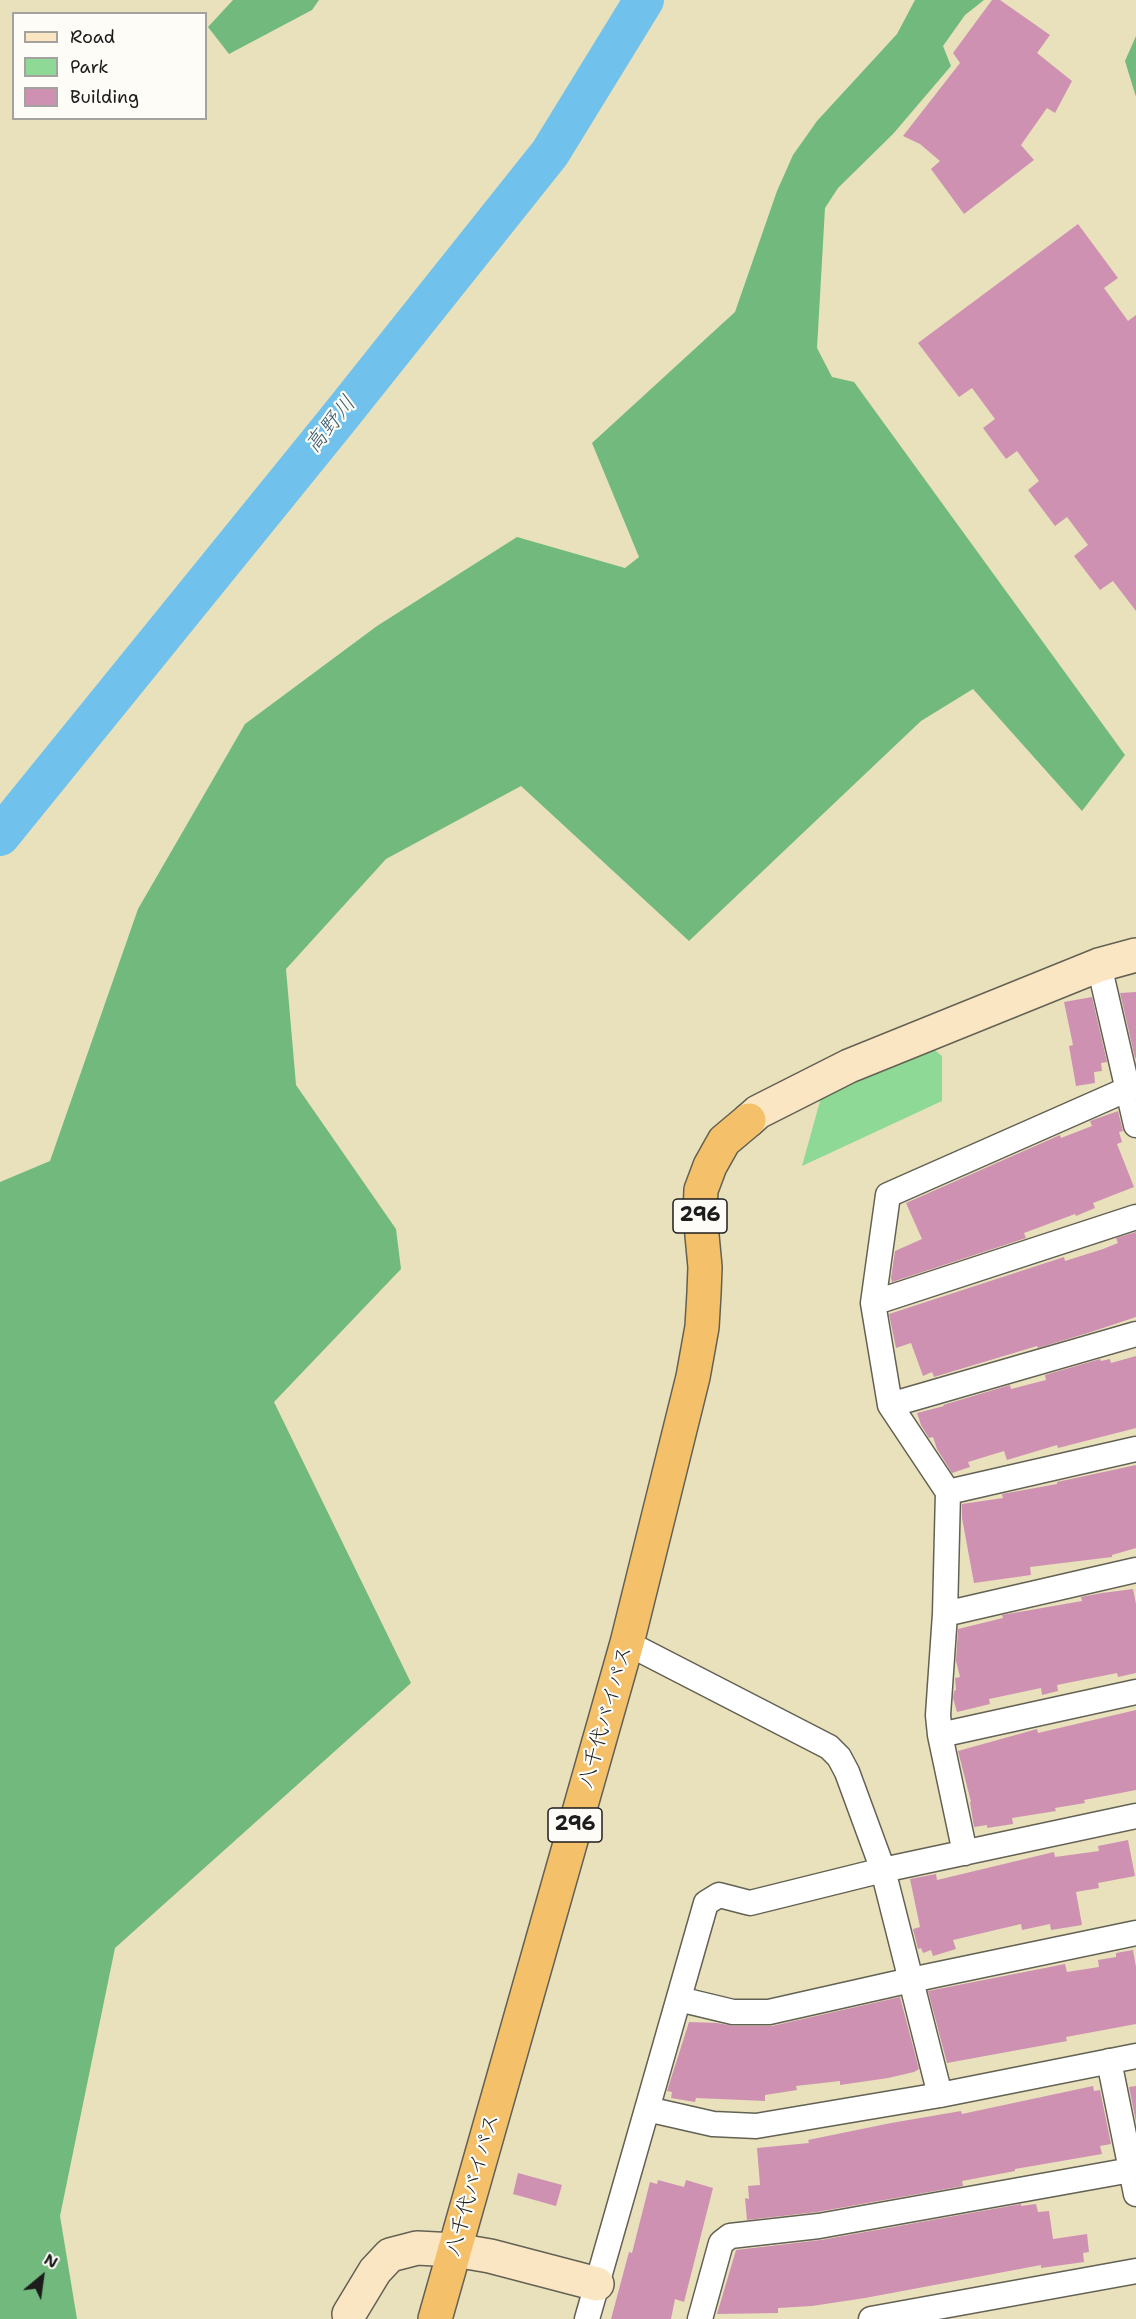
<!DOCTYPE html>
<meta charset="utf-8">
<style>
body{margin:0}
#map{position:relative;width:1136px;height:2319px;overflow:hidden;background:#e8e1bc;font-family:"Shantell Sans",sans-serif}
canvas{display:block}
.legend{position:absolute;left:12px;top:12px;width:195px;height:108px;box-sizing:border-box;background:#fdfcf7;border:2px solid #a3a29f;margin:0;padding:8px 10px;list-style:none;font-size:18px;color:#1c1c1c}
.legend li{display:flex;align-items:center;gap:12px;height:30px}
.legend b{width:30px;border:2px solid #a3a29f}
.north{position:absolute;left:12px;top:2247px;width:60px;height:60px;-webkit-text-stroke:4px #fdfcf7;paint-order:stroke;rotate:29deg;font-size:16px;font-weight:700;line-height:24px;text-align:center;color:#1c1c1c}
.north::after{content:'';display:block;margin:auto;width:21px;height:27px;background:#1c1c1c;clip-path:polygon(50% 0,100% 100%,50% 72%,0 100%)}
</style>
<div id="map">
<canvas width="1136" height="2319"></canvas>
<ul class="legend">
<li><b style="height:8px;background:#fbe6c3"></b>Road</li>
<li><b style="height:16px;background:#8ed995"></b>Park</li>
<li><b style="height:16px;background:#ce91b2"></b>Building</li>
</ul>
<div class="north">N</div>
</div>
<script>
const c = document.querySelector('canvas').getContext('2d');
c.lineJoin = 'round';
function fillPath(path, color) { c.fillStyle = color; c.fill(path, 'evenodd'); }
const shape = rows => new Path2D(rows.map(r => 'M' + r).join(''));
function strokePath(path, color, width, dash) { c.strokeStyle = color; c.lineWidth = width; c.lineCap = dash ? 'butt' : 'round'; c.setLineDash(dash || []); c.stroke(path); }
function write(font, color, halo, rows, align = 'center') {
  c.font = font + ' "Shantell Sans","Klee One",sans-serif'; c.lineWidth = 4.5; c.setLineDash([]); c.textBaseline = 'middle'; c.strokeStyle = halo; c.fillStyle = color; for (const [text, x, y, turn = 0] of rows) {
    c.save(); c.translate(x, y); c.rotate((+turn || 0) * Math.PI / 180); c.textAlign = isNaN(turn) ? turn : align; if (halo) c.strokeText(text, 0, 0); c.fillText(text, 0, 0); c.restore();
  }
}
fillPath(shape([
 [931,1047,942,1056,942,1101,802,1166,822,1094]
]), '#8ed995');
fillPath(shape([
 [233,0,319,0,312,10,229,54,208,27],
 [915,0,984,0,965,15,943,46,951,66,893,134,838,188,825,208,817,348,832,377,854,382,1125,755,1082,811,973,689,921,721,689,941,521,786,386,859,286,969,296,1085,396,1229,401,1269,274,1402,411,1683,115,1948,60,2216,77,2319,0,2319,0,1182,50,1161,138,909,245,724,377,626,517,537,625,568,639,557,592,443,735,312,777,191,793,155,817,121,897,34],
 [1136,36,1136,97,1125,61]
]), '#72b97e');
strokePath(shape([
 [0,836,338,419,550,153,644,0]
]), '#70c2ec', 40);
fillPath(shape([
 [992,0,1000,0,1050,35,1037,53,1072,81,1055,113,1047,108,1021,145,1034,160,964,214,931,169,940,161,920,144,903,136,960,63,953,53],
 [1078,224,1118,278,1104,288,1128,321,1136,315,1136,611,1113,581,1100,590,1074,556,1088,545,1067,517,1055,526,1028,490,1039,481,1017,451,1006,459,983,428,995,419,972,388,959,397,918,343],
 [1136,992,1136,1058,1135,1058,1120,993],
 [1092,997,1107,1062,1101,1063,1102,1071,1094,1072,1095,1083,1076,1086,1069,1046,1073,1045,1064,1002],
 [1118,1111,1123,1131,1119,1132,1122,1142,1117,1144,1134,1187,1093,1203,1095,1208,1076,1216,1075,1214,1024,1233,1026,1238,892,1282,891,1278,895,1251,922,1239,906,1203,1060,1135,1061,1138,1092,1126,1090,1121],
 [1136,1232,1136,1317,1091,1332,1038,1348,1037,1346,934,1377,932,1372,923,1376,911,1343,896,1348,889,1314,1064,1257,1065,1261,1103,1249,1118,1243,1116,1238],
 [1136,1356,1136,1428,1058,1448,1057,1445,1007,1460,1004,1451,968,1462,970,1467,952,1473,937,1449,933,1437,929,1438,921,1425,917,1413,944,1406,943,1405,1010,1385,1011,1389,1046,1380,1045,1375,1100,1359,1101,1361,1110,1359,1111,1363],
 [1136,1465,1136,1548,1112,1555,1112,1557,1030,1567,1031,1575,974,1583,962,1518,962,1504,1003,1498,1002,1494,1057,1484,1057,1482],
 [1133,1589,1136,1604,1136,1673,1118,1677,1117,1673,1057,1685,1058,1691,1042,1695,1041,1688,989,1699,990,1704,957,1712,953,1698,954,1691,956,1690,955,1678,960,1677,956,1661,958,1629,1003,1618,1002,1615,1082,1601,1081,1597,1102,1593],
 [1136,1710,1136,1790,1084,1800,1085,1803,1055,1808,1056,1811,1012,1818,1013,1824,987,1828,987,1825,974,1827,970,1802,971,1802,958,1751,1037,1729,1038,1733],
 [1128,1840,1135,1876,1098,1883,1099,1888,1076,1892,1082,1925,1051,1930,1050,1924,1022,1930,1021,1924,953,1940,956,1949,933,1956,931,1950,923,1953,921,1948,918,1949,913,1929,920,1927,910,1879,936,1874,937,1880,1054,1852,1055,1857,1099,1851,1098,1846],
 [1133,1950,1136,1967,1136,2024,1066,2037,1067,2041,947,2063,928,1991,1065,1964,1067,1972,1099,1967,1098,1960,1116,1957,1116,1953],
 [900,1997,919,2069,914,2072,888,2078,840,2085,840,2081,796,2086,797,2090,765,2095,765,2101,696,2098,695,2102,671,2098,672,2092,667,2091,689,2022,717,2023,733,2026,772,2026],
 [1093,2086,1094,2091,1100,2090,1111,2144,1100,2146,1102,2154,1015,2169,1015,2171,962,2181,963,2186,817,2212,747,2220,745,2198,749,2199,748,2186,760,2185,757,2148,809,2143,808,2140,891,2123,961,2111,962,2114],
 [1136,2086,1136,2122,1129,2087],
 [518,2173,562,2185,556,2206,513,2194],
 [658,2180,684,2187,686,2180,713,2188,684,2302,675,2299,671,2319,611,2319,629,2252,632,2253,650,2182,657,2184],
 [1021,2204,1021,2206,1036,2204,1038,2212,1049,2211,1053,2239,1087,2234,1089,2252,1083,2253,1084,2262,1041,2268,1041,2265,865,2298,812,2306,778,2308,778,2313,717,2314,736,2250,821,2240]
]), '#ce91b2');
const street = shape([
 [1099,965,1136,1125],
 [873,1303,1136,1217],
 [890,1405,1136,1334],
 [948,1492,1136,1449],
 [945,1614,1136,1570],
 [627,1643,829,1747,839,1757,847,1772,883,1870,940,2095],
 [940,1735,1136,1692],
 [965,1853,940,1735,938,1715,945,1614,948,1492,890,1405,873,1303,888,1195,1128,1089,1136,1087],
 [679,1999,733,2012,769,2012,911,1980,1136,1933],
 [1109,2061,1136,2194],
 [647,2109,713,2124,756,2126,940,2095,1136,2056],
 [587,2319,706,1903,719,1895,750,1903,883,1870,1136,1816],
 [700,2319,721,2243,730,2236,819,2226,1131,2170],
 [871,2319,1136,2271]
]);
const secondary = shape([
 [749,1120,758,1112,849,1066,1099,965,1136,955],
 [349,2314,375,2271,390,2255,417,2248,455,2250,490,2256,597,2284]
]);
const highway = shape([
 [435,2319,627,1643,693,1377,702,1327,704,1293,705,1267,700,1214,701,1190,710,1166,724,1141,749,1120]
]);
strokePath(street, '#636154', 27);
strokePath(secondary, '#636154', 36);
strokePath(highway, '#636154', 36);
strokePath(street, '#fff', 24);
strokePath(secondary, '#fbe6c3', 33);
strokePath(highway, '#f4c16a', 33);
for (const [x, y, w] of [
 [700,1216,54],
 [575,1825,54]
]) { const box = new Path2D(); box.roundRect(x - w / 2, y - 17, w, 34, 4.5); c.fillStyle = '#fdfcf7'; c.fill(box); strokePath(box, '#1c1c1c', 1.5); }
write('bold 20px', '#1c1c1c', null, [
 ["296",700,1216],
 ["296",575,1825]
]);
write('21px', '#1c1c1c', '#fdfcf7', [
 ["八千代バイパス",606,1717,-74],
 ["八千代バイパス",473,2185,-74]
]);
write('italic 22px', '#3e5e6f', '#fdfcf7', [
 ["高野川",331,425,-51]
]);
</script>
